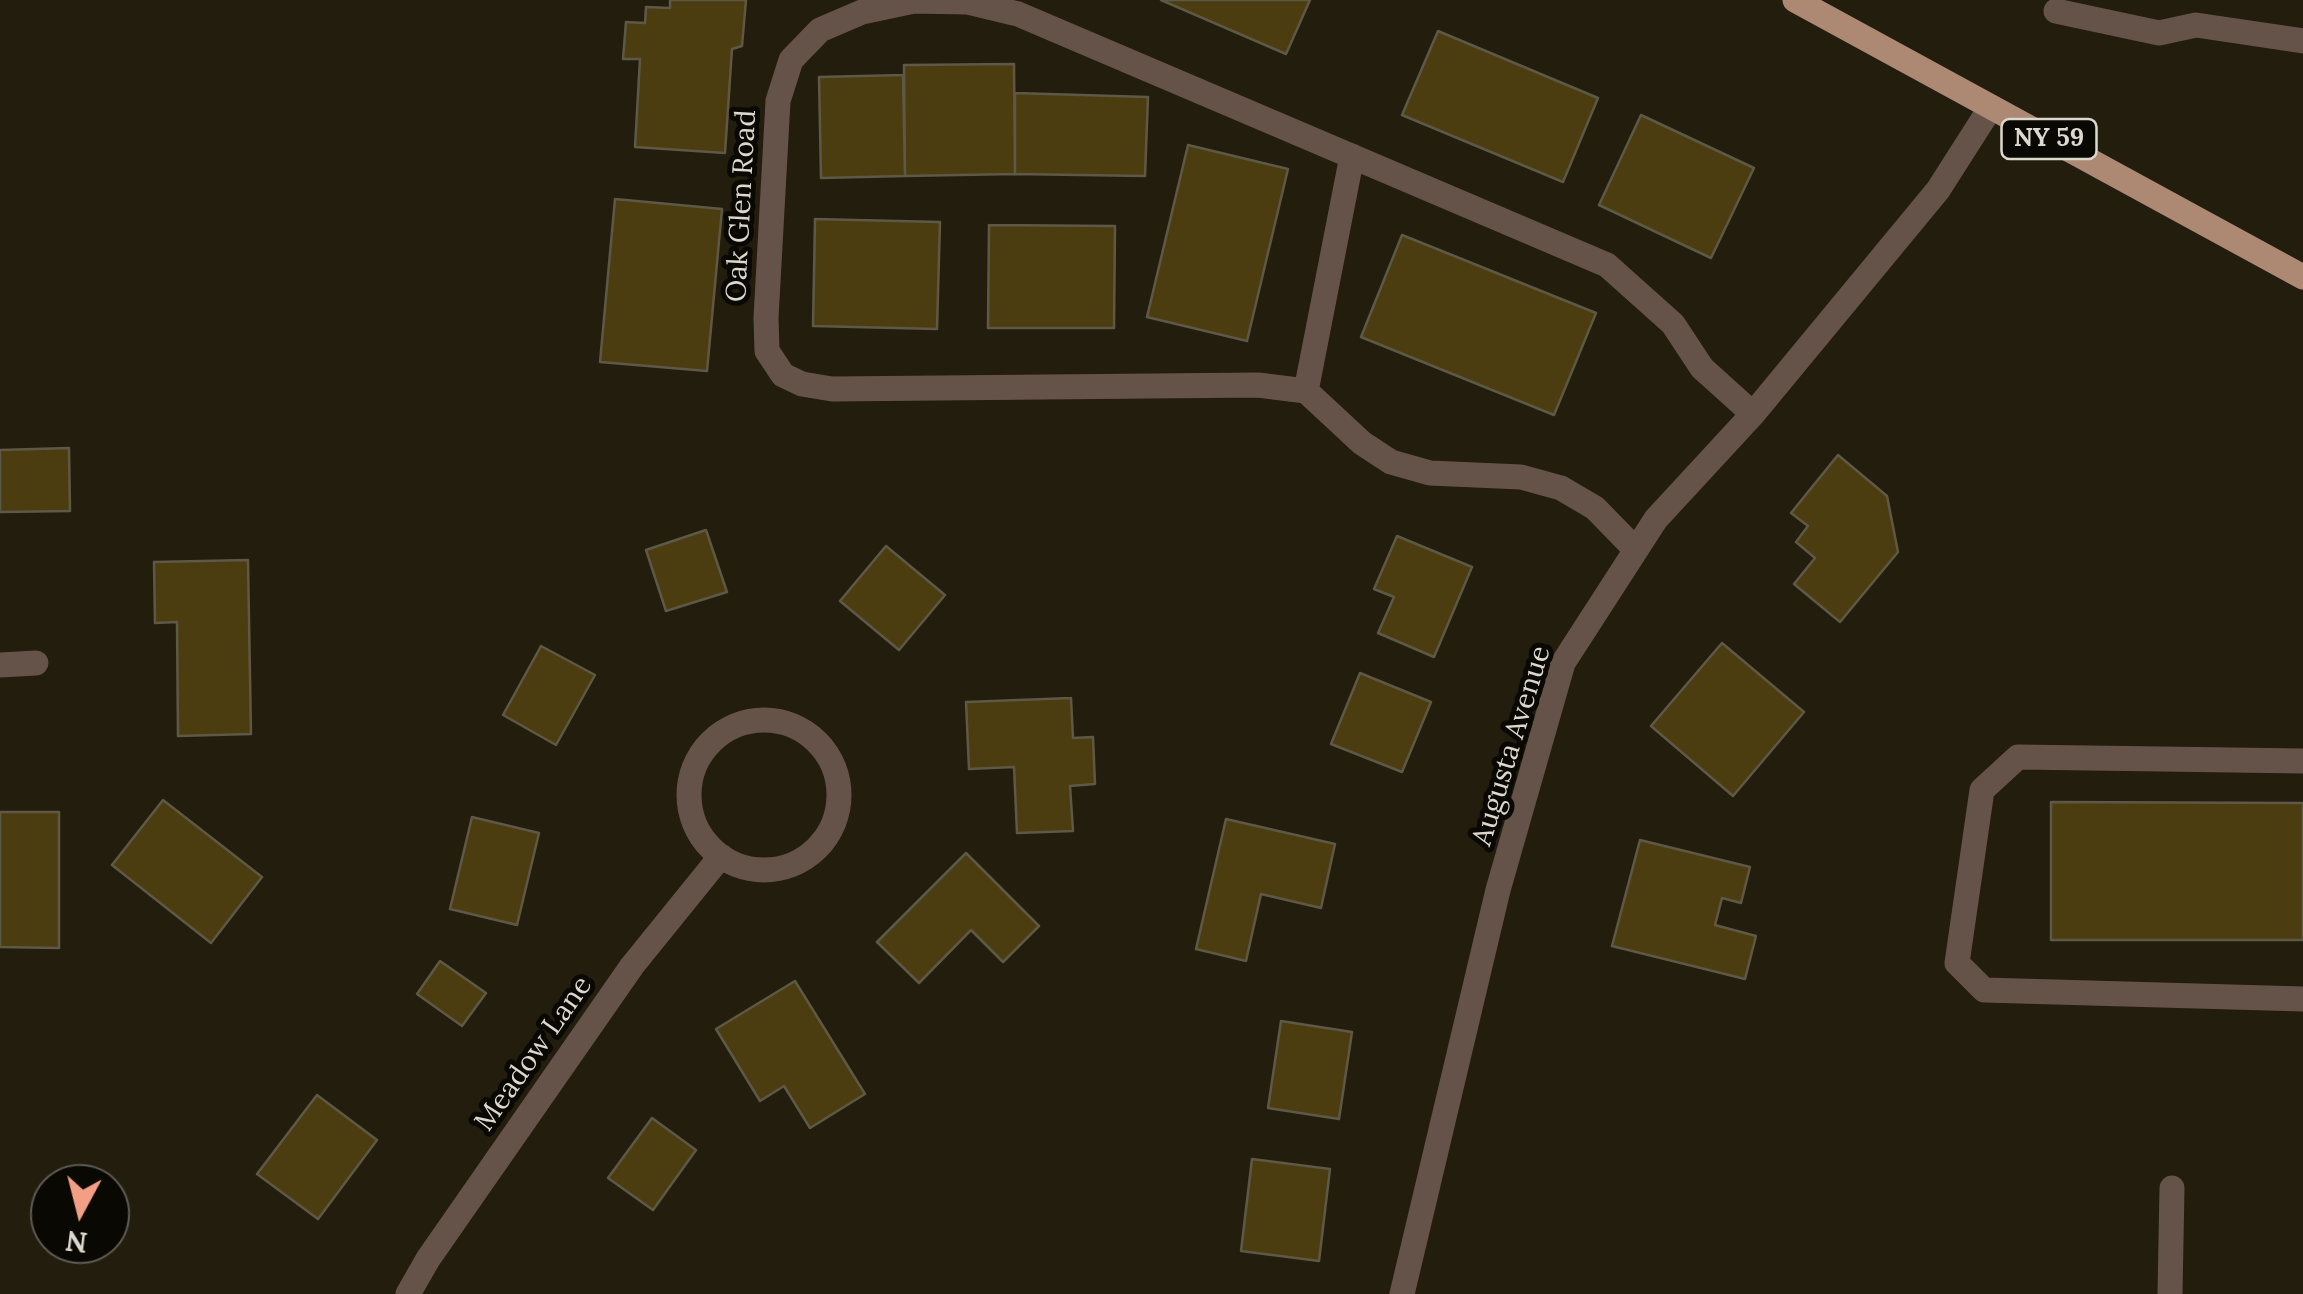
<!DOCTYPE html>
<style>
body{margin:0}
#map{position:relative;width:2303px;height:1294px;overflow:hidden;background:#231d0d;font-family:Lora,serif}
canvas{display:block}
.north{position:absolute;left:30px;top:1164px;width:100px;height:100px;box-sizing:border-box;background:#0a0803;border:2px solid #5e5b54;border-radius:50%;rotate:187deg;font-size:28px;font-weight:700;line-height:40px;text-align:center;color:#dcd8ce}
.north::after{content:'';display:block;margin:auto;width:35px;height:45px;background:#f39f85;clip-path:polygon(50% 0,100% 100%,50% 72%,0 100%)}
</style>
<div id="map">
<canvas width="2303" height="1294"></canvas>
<div class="north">N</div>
</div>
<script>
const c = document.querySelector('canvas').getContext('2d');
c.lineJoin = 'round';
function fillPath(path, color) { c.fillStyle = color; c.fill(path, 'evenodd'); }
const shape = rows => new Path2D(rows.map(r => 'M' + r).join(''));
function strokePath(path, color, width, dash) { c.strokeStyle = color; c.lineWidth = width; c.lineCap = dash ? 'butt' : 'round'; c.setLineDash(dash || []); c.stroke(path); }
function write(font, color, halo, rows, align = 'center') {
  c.font = font + ' Lora,serif'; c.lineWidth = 10; c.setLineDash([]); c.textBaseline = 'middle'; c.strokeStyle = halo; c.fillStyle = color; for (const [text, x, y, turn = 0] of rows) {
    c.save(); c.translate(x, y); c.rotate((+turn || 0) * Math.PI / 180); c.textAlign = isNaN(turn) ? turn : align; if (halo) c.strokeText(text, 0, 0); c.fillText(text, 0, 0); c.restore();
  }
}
const building = shape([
 [670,0,746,0,742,46,732,49,725,153,635,147,640,59,623,59,626,22,645,23,646,7,670,8,670,0],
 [1161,0,1310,0,1286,54,1161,0],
 [1438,31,1598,98,1563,182,1402,115,1438,31],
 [1014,64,1015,174,905,176,904,65,1014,64],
 [903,75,905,176,821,178,819,77,903,75],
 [1015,93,1148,97,1145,176,1015,174,1015,93],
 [1641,115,1754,168,1711,258,1599,205,1641,115],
 [1188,145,1288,169,1247,341,1147,317,1188,145],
 [615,199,722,209,707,371,600,362,615,199],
 [815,219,940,222,937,329,813,326,815,219],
 [989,225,1115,226,1114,328,988,328,989,225],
 [1402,235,1596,313,1554,415,1361,337,1402,235],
 [69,448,70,511,0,512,0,450,69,448],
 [1838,455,1887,496,1898,552,1840,622,1794,584,1815,558,1796,542,1808,526,1791,513,1838,455],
 [706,530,727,592,666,611,646,550,706,530],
 [1397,536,1472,567,1434,657,1378,633,1394,597,1374,589,1397,536],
 [886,546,945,595,899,650,840,601,886,546],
 [248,560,251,734,178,736,177,622,155,623,154,562,248,560],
 [1722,643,1804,712,1733,796,1651,726,1722,643],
 [541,646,595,675,556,745,503,715,541,646],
 [1360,673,1431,702,1402,772,1331,744,1360,673],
 [1071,698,1073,738,1093,737,1095,784,1070,786,1073,831,1017,833,1014,767,969,769,966,702,1071,698],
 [163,800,262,877,211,943,112,865,163,800],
 [2051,802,2303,803,2303,940,2051,940,2051,802],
 [0,812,59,812,59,948,0,947,0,812],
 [472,817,539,833,517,925,450,909,472,817],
 [1226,819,1335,844,1321,908,1261,894,1246,961,1196,949,1226,819],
 [1640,840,1750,867,1741,903,1722,898,1715,925,1756,936,1745,979,1612,946,1640,840],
 [966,853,1039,926,1003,962,971,930,919,983,877,942,966,853],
 [440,961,486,993,462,1026,417,994,440,961],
 [795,981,865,1094,810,1128,784,1086,760,1101,716,1029,795,981],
 [1281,1021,1352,1032,1339,1119,1268,1108,1281,1021],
 [317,1095,377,1140,318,1219,257,1174,317,1095],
 [652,1118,696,1150,653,1210,608,1178,652,1118],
 [1252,1159,1330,1169,1319,1261,1241,1251,1252,1159]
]);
fillPath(building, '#4b3d10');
strokePath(building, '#5e5846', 2.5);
strokePath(shape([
 [2056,11,2159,33,2196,25,2303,41],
 [1306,391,1352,156],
 [1635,549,1595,508,1561,488,1521,477,1430,473,1391,462,1362,443,1306,391,1258,385,832,389,802,384,783,375,767,351,766,318,778,101,791,60,820,30,862,12,914,1,968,2,1018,14,1607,265,1673,324,1702,368,1753,414],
 [0,665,36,663],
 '689 795a75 75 0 1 1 150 0a75 75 0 1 1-150 0Z',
 [2303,761,2018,757,1982,790,1957,963,1984,990,2303,999],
 [408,1294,428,1259,632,966,721,856],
 [1402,1294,1498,890,1563,663,1656,519,1753,414,1938,190,1991,107],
 [2170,1294,2172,1188]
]), '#655349', 25);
strokePath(shape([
 [1795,0,2303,277]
]), '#ad8974', 25);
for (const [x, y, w] of [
 [2049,139,95]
]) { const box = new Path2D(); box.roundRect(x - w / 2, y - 20, w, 40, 8); c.fillStyle = '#0a0803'; c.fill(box); strokePath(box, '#dcd8ce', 2.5); }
write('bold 25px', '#dcd8ce', null, [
 ["NY 59",2049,139]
]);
write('28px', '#dcd8ce', '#0a0803', [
 ["Oak Glen Road",742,206,-87],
 ["Augusta Avenue",1512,746,-73],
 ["Meadow Lane",534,1054,-55]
]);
</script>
